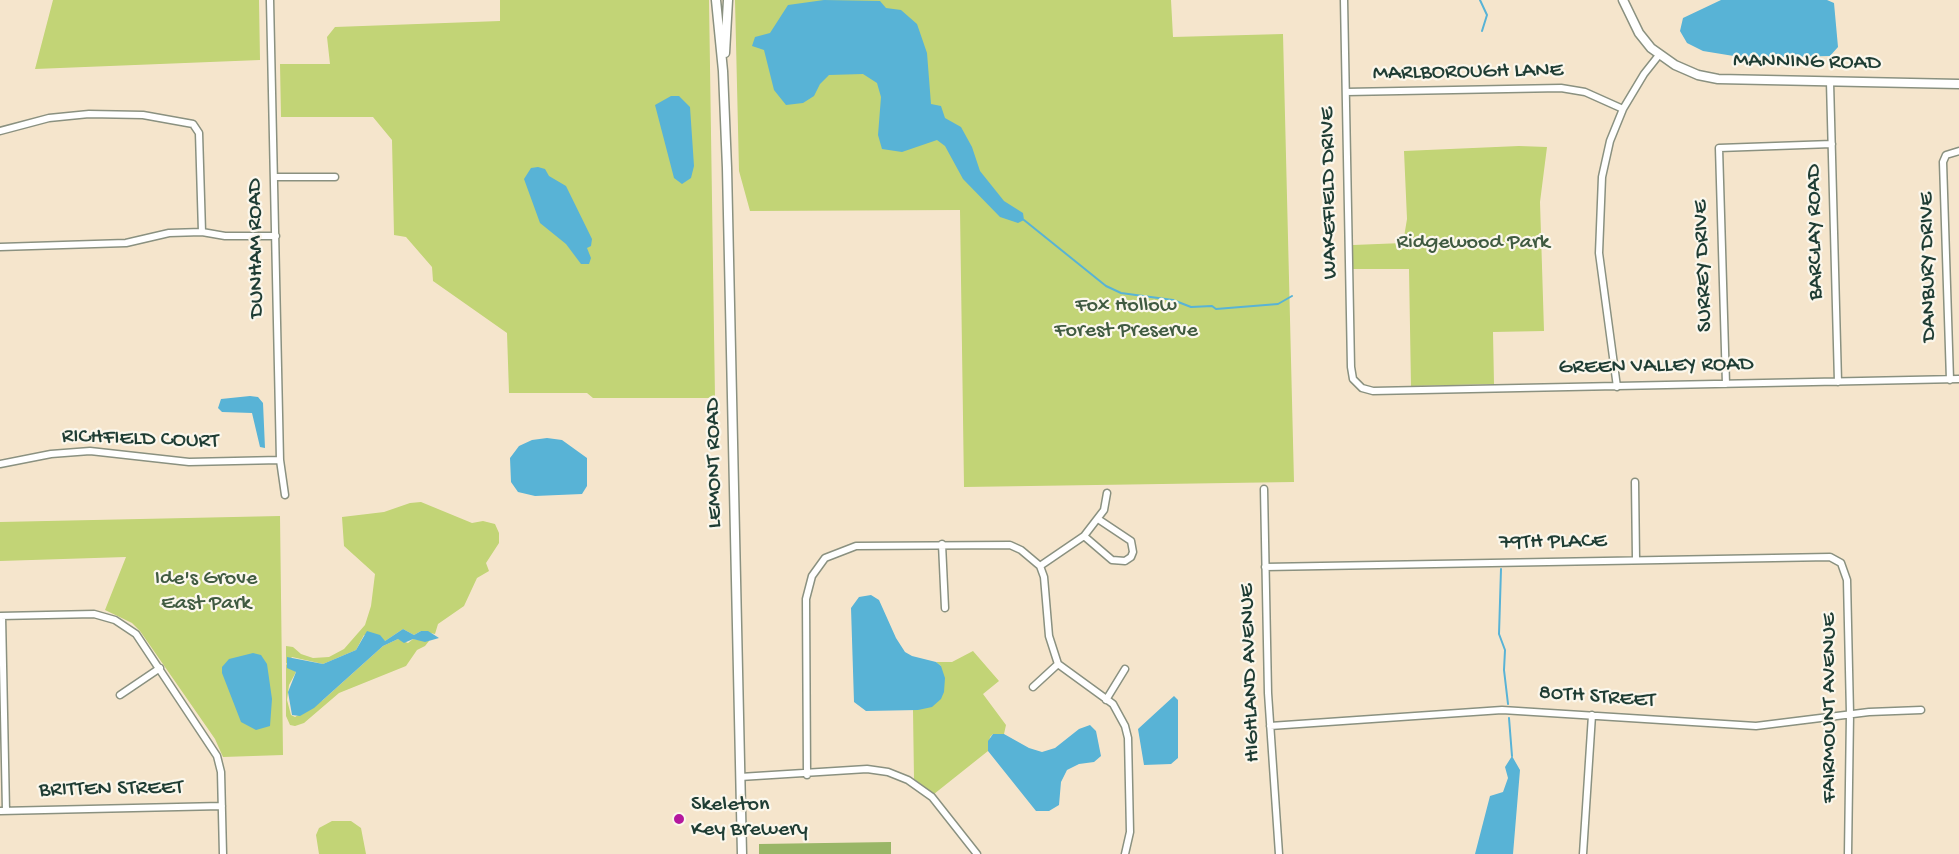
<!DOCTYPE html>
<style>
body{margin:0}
canvas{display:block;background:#f5e5cc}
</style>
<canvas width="1959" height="854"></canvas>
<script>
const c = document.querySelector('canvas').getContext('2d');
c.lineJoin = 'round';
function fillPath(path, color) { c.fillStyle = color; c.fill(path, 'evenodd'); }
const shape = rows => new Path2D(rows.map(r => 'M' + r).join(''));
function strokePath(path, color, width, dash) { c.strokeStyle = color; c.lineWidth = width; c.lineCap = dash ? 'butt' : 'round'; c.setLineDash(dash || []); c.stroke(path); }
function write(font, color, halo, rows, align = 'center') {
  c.font = font + ' "Gochi Hand",sans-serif'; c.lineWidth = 4.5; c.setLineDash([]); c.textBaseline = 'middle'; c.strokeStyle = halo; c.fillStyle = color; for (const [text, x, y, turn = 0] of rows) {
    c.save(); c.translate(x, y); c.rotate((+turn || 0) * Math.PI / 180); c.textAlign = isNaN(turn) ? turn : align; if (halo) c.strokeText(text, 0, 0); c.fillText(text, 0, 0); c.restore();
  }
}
fillPath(shape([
 [53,0,259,0,260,60,35,69],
 [500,0,709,0,715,398,593,398,587,393,509,393,507,333,433,281,432,267,406,237,394,235,392,140,373,117,281,117,280,64,330,64,327,37,335,27,500,21],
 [735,0,1171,0,1173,37,1283,34,1294,482,964,487,960,210,750,211,739,171],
 [1519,146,1547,147,1540,202,1544,331,1493,332,1494,384,1411,386,1409,269,1353,269,1353,245,1403,243,1407,219,1404,151],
 [421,502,472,523,483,521,495,524,499,533,499,543,486,563,489,571,477,578,464,606,438,624,435,634,421,631,414,635,403,629,385,641,364,635,356,650,323,664,292,657,286,664,296,672,289,685,287,700,291,715,295,717,323,700,383,646,398,639,408,643,413,639,429,641,425,646,417,650,406,666,339,693,304,723,295,726,290,725,286,716,286,646,293,647,301,654,313,658,329,657,344,649,365,625,371,606,375,574,344,546,342,517,384,512,410,503],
 [280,516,283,755,223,757,215,739,140,631,132,623,105,610,126,557,0,561,0,522],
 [973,651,999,681,983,694,1006,725,1004,734,993,734,990,737,988,751,934,794,914,779,913,710,918,710,941,666,936,662,952,662],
 [332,821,351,821,361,828,366,854,319,854,316,835,319,828]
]), '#c2d476');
fillPath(shape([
 [891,842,891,854,759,854,759,844]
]), '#99b667');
fillPath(shape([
 [824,0,880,1,886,8,901,10,917,24,927,53,931,104,941,106,945,118,961,127,972,147,980,171,1004,201,1023,213,1024,220,1018,223,1000,217,963,179,945,146,937,140,902,152,882,149,878,135,881,97,877,83,863,74,829,75,820,84,814,96,803,103,786,105,774,90,764,50,752,46,755,37,770,33,788,5],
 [1721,0,1827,0,1834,3,1838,47,1830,56,1746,58,1703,51,1687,43,1680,31,1683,18],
 [671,96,679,96,690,107,694,166,691,178,682,184,674,178,655,105],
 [538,167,545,169,549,176,566,186,592,239,591,246,587,248,591,258,589,264,581,264,566,244,540,223,524,179,531,168],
 [250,396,258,397,263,403,265,448,260,447,252,413,222,412,218,408,221,399],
 [547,438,562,440,587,458,587,486,582,494,535,496,518,492,511,482,510,458,519,446,532,440],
 [871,595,879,600,896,638,905,652,912,656,936,662,941,666,945,678,944,692,941,699,932,707,918,710,866,711,854,702,851,608,859,597],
 [403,629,414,635,421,631,428,631,439,638,425,642,413,639,404,643,398,639,383,646,314,708,300,716,292,715,288,692,296,672,287,668,287,657,323,664,356,650,367,631,380,635,385,641],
 [253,653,261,655,267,664,272,699,270,726,256,730,241,722,222,673,222,667,229,659],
 [1174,696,1178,700,1178,758,1171,764,1144,765,1138,729],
 [1090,725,1096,731,1101,756,1094,762,1079,764,1067,770,1061,782,1059,805,1049,811,1036,811,988,751,988,741,993,734,1004,734,1029,748,1042,752,1055,748,1079,729],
 [1512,756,1520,770,1513,854,1475,854,1490,796,1503,792,1508,778,1505,767]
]), '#58b3d6');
strokePath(shape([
 [1480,0,1487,15,1482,31],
 [1024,220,1106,286,1121,293,1173,300,1191,307,1212,306,1216,309,1278,304,1292,296],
 [1501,569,1499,634,1505,650,1504,670,1508,704],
 [1509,718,1512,756]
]), '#58b3d6', 2);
const street = shape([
 [270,0,280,460,285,495],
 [1344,0,1351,367,1353,379,1362,388,1373,391,1959,379],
 [1830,82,1838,382],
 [1346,92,1561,88,1585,92,1623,109],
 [0,131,49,118,89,114,143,115,193,124,199,133,202,232,169,233,126,243,0,247],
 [274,177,335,177],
 [202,232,225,236,276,236],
 [1950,380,1943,162,1946,155,1959,151],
 [1726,384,1719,148,1832,144],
 [1617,387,1599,253,1602,177,1610,141,1623,109,1644,74,1659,55],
 [0,464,51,454,90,451,189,462,280,460],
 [1635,482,1636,559],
 [1264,489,1268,693,1279,854],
 [1084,536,1112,560,1125,561,1131,557,1133,552,1131,541,1098,519],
 [942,544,945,608],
 [1040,566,1084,536,1104,510,1107,493],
 [1265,567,1830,557,1841,563,1847,580,1850,714,1848,854],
 [0,616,94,614,115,620,136,634,217,756,221,772,223,854],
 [2,616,6,811],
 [1033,687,1058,664],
 [120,695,160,668],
 [1106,700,1125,669],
 [1270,726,1502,710,1756,726,1869,712,1921,710],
 [807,775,806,599,812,576,825,558,856,546,1010,545,1021,550,1040,566,1044,577,1049,636,1058,664,1113,704,1125,726,1128,738,1130,832,1125,854],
 [740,777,867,769,888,772,908,780,932,797,977,854],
 [0,811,222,806],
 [1583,854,1592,715]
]);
const secondary = shape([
 [716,0,723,71,727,168,742,854],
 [1623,0,1639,33,1651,48,1675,65,1698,75,1718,79,1959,84],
 [725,53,728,0]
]);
strokePath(street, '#8a9180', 9);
strokePath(secondary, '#8a9180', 11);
strokePath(street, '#fff', 6);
strokePath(secondary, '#fff', 8);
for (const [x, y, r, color] of [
 [679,819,6,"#b5179e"]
]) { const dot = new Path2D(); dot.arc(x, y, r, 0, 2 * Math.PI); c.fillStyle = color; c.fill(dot); strokePath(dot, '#fbf7ec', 2); }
write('22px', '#1f3d34', '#fbf7ec', [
 ["MANNING ROAD",1807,63,1],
 ["MARLBOROUGH LANE",1468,73,-1],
 ["WAKEFIELD DRIVE",1330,193,-91],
 ["BARCLAY ROAD",1816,232,-91],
 ["DUNHAM ROAD",257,248,-91],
 ["SURREY DRIVE",1704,266,-92],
 ["DANBURY DRIVE",1929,267,-91],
 ["GREEN VALLEY ROAD",1656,367,-1],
 ["RICHFIELD COURT",140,440,2],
 ["LEMONT ROAD",715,463,-91],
 ["79TH PLACE",1553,543,-1],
 ["HIGHLAND AVENUE",1251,673,-92],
 ["80TH STREET",1597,698,4],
 ["FAIRMOUNT AVENUE",1831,708,-90],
 ["BRITTEN STREET",111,790,-1]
]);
write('22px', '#405b41', '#fbf7ec', [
 ["Ridgewood Park",1473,244],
 ["Fox Hollow",1126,307],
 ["Forest Preserve",1126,332],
 ["Ide's Grove",206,580],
 ["East Park",206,605]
]);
write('22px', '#1f3d34', '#fbf7ec', [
 ["Skeleton",691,806],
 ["Key Brewery",691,831]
], 'left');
</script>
